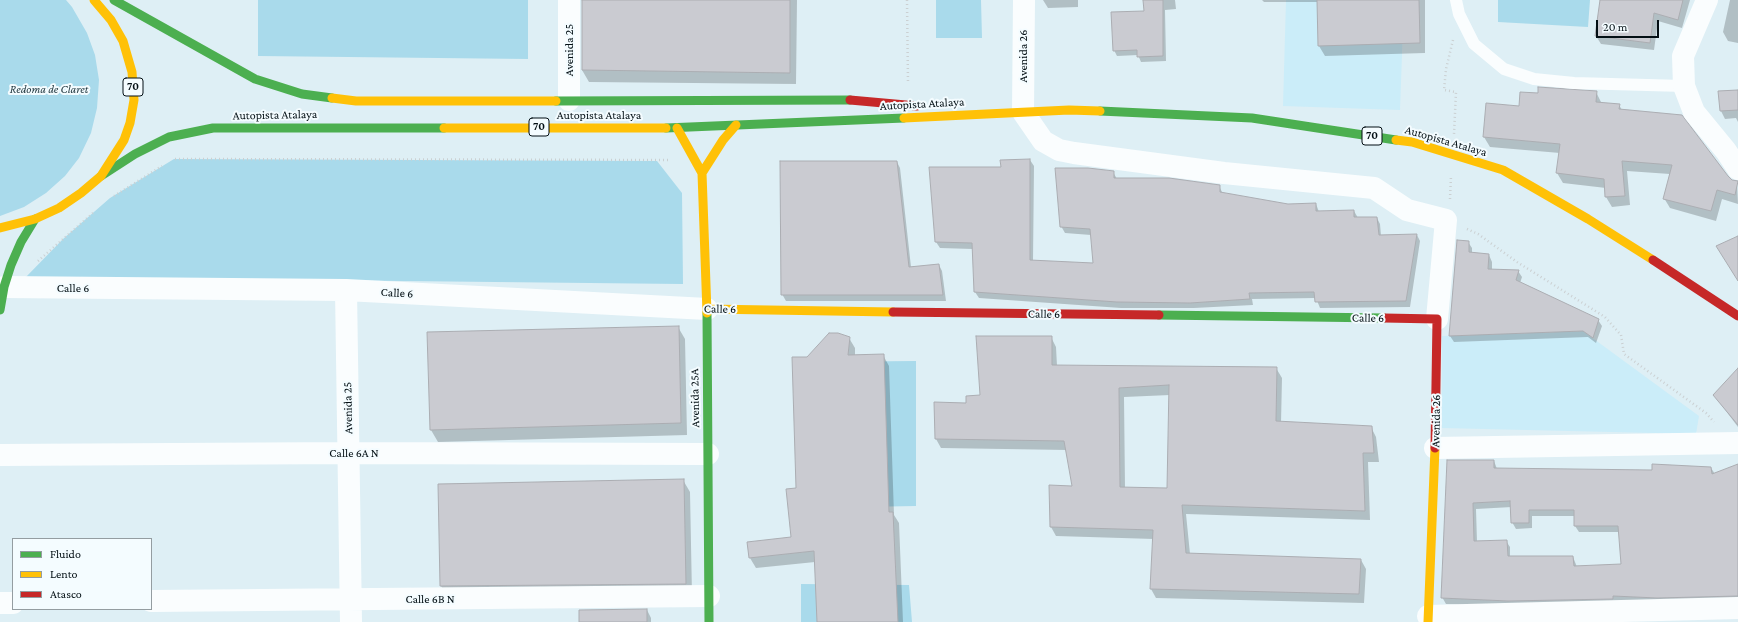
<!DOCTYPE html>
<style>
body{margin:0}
#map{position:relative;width:1738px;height:622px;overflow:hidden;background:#deeff5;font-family:"Crimson Pro",serif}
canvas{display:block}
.legend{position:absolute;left:12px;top:538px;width:140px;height:72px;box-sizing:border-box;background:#f4fcff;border:1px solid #949da1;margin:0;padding:5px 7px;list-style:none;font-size:12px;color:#030f14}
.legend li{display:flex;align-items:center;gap:8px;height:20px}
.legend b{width:20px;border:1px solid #949da1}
.scale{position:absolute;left:1596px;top:20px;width:63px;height:18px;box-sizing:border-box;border:2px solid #030f14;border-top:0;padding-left:5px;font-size:12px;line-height:14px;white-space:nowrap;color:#030f14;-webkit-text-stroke:3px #f4fcff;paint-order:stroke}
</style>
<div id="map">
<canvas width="1738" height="622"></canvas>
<ul class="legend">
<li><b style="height:5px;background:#4caf50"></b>Fluido</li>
<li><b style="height:5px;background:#ffc107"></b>Lento</li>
<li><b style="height:5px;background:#c62828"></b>Atasco</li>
</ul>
<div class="scale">20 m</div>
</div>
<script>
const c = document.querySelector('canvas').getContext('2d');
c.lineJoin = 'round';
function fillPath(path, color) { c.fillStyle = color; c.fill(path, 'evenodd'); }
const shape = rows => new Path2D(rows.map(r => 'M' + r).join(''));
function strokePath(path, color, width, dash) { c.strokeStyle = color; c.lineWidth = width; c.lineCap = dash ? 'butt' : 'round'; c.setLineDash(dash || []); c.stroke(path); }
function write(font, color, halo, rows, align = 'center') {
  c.font = font + ' "Crimson Pro",serif'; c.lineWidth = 4; c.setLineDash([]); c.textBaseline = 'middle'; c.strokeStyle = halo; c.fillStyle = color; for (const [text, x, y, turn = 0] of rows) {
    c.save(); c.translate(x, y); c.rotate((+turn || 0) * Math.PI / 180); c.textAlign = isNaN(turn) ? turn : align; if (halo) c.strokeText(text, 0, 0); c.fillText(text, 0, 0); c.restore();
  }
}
fillPath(shape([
 [1286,0,1404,0,1400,110,1283,106],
 [1583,331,1699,416,1696,434,1442,428,1442,336]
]), '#cbedf9');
fillPath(shape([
 [0,0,66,0,72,7,87,33,95,55,99,80,97,108,91,133,79,158,65,176,46,193,24,207,0,216],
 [258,0,528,0,528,59,258,56],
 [936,0,981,0,982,38,936,38],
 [1498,0,1590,0,1588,27,1498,22],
 [174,159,657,161,682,193,683,284,26,277,63,239,110,198],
 [916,361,916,506,808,508,806,362],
 [801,584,909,585,912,622,801,622]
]), '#a9daeb');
fillPath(shape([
 [582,0,797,0,796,84,589,82,582,70],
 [1043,0,1078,0,1078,7,1048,8],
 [1144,0,1175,0,1176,9,1165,10,1166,61,1141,62,1138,55,1117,56,1114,50,1145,12],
 [1262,0,1425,0,1425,53,1325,56,1319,46,1318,2,1264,2],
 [1601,0,1690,0,1682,28,1658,21,1654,50,1601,44,1596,36],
 [1730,0,1738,0,1738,43,1728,41,1723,32],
 [1738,91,1738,122,1736,118,1725,119,1721,111],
 [1596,92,1602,104,1619,105,1622,110,1732,181,1737,182,1738,204,1722,199,1716,221,1670,208,1664,198,1670,174,1627,171,1630,205,1612,207,1606,197,1606,188,1563,183,1557,173,1560,153,1490,147,1484,137,1520,107,1539,94],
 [1030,160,1034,166,1033,261,1094,264,1091,235,1065,233,1061,226,1113,172,1117,179,1219,186,1223,194,1288,205,1316,204,1319,212,1354,211,1358,218,1377,218,1380,224,1381,236,1417,235,1420,241,1410,307,1320,308,1316,298,1252,299,1253,305,1194,308,1121,308,979,298,975,292,973,249,940,248,936,242,930,168,1002,168],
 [897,162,900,168,911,267,939,265,942,271,946,301,786,301,782,294],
 [1468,242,1472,248,1472,254,1489,255,1492,262,1492,270,1518,271,1522,277,1520,283,1598,320,1602,326,1596,343,1588,337,1454,342,1450,336],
 [678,327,685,339,687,435,438,442,431,430],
 [829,334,849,338,855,348,855,356,883,355,889,366,894,515,899,523,903,622,818,622,815,562,756,568,750,558,792,538,807,358],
 [1051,337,1056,347,1057,366,1276,368,1282,378,1281,423,1371,427,1376,437,1379,462,1368,462,1370,520,1186,514,1190,554,1361,560,1366,569,1364,603,1156,598,1151,589,1154,539,1056,536,1051,527,1073,487,1067,450,941,448,936,439,935,403,967,404,981,396],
 [1170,395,1168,489,1125,488,1124,397],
 [1738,370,1738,427,1714,395],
 [1448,461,1494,461,1497,469,1653,471,1711,468,1715,474,1738,466,1738,602,1512,607,1446,604,1442,597],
 [1512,507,1512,522,1516,529,1532,528,1532,516,1575,516,1575,526,1579,532,1620,532,1622,565,1577,567,1573,557,1510,557,1510,547,1506,541,1477,542,1476,509],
 [683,480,690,492,692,595,448,598,441,586],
 [647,610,651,618,651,622,580,622]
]), '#0003');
const building = shape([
 [582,0,790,0,790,73,582,70,582,0],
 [1143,0,1163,0,1163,56,1137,57,1137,50,1113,51,1111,12,1144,11,1143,0],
 [1317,0,1419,0,1420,43,1318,46,1317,0],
 [1600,0,1683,0,1678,20,1654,13,1650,43,1595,36,1600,0],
 [1538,87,1597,91,1596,102,1620,104,1619,109,1682,115,1728,176,1732,180,1738,181,1735,195,1717,190,1711,211,1663,199,1672,165,1622,161,1625,196,1605,197,1604,179,1556,173,1560,144,1483,137,1486,103,1519,106,1520,92,1538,93,1538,87],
 [1738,90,1738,110,1720,111,1718,91,1738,90],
 [1030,159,1030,260,1093,263,1090,229,1060,227,1055,168,1088,168,1114,171,1114,178,1169,178,1220,185,1220,192,1288,204,1316,203,1316,211,1354,210,1354,217,1377,217,1379,235,1417,234,1406,301,1315,302,1314,292,1249,293,1250,299,1190,303,1117,302,974,292,972,243,935,242,929,167,1001,167,1000,160,1030,159],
 [780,161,897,161,909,267,939,264,943,295,781,295,780,161],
 [1738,236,1738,281,1716,246,1738,236],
 [1457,240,1469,241,1469,252,1489,254,1488,269,1519,270,1516,280,1599,319,1593,338,1583,331,1449,336,1457,240],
 [679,326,681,423,430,430,427,332,679,326],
 [829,333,838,333,850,337,848,355,884,354,889,512,893,512,898,622,817,622,814,551,749,558,747,542,791,537,786,489,796,488,792,357,807,357,829,333],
 [976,336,1052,336,1052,365,1277,367,1276,421,1372,426,1374,453,1363,453,1365,511,1182,505,1186,553,1361,559,1359,594,1150,589,1153,530,1050,527,1049,485,1072,486,1064,441,935,439,934,402,966,403,966,396,980,395,976,336],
 [1169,385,1167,488,1120,487,1119,388,1169,385],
 [1738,368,1738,425,1713,395,1738,368],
 [1447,460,1494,460,1494,468,1652,470,1652,464,1711,467,1712,474,1738,464,1738,596,1657,598,1613,596,1613,599,1508,601,1441,598,1447,460],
 [1510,501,1511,523,1529,523,1529,510,1574,510,1574,526,1618,526,1621,564,1574,566,1573,556,1508,556,1507,540,1474,541,1473,503,1510,501],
 [684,479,686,584,440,586,438,484,684,479],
 [647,609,647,622,579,622,579,610,647,609]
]);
fillPath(building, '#cacbd1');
strokePath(building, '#abadb2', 1);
strokePath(shape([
 [907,0,908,83],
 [1453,40,1446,69,1444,90,1456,92,1454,134],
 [175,159,670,160],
 [114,196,162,166],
 [1450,199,1451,176],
 [1467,229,1478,234,1517,262,1605,317,1621,335,1624,354,1706,413,1714,422],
 [38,261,93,213]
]), '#cbd0d2', 2.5, [1, 3]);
strokePath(shape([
 [1456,0,1459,14,1474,44,1504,69,1534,79,1574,83,1684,86]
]), '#fafdfe', 12);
strokePath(shape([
 [1024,0,1023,112,1043,141,1059,150,1074,153,1224,173,1374,188,1407,210,1446,220,1437,319],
 [1707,0,1683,56,1684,86,1694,112,1726,151,1738,169],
 [569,100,569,0],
 [4,287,346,290,707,309],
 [346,290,351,622],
 [1435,448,1738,443],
 [0,455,349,453,708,454],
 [151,601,709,596],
 [0,603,13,603],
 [1428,616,1738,608]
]), '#fafdfe', 22);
strokePath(shape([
 [114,0,255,79,302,94,332,98],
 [556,101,850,100],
 [1100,111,1252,118,1396,140],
 [666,128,904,118],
 [101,176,135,154,169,137,213,128,444,128],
 [0,310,4,287,11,265,21,242,35,219],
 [707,313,709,622],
 [1159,315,1384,318]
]), '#4caf50', 9);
strokePath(shape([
 [332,98,356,101,556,101],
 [904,118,1069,110,1100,111],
 [444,128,666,128],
 [677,128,702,173,707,313],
 [1396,140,1412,142,1503,170,1588,219,1653,260],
 [702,173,723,140,736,125],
 [0,228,35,219,59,208,81,193,101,176,124,140,130,123,134,100,132,72,123,41,111,20,94,0],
 [707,309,893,312],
 [1428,622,1435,448]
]), '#ffc107', 9);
strokePath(shape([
 [850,100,917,106],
 [1653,260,1738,316],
 [893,312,1159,315],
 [1384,318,1437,319,1435,448]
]), '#c62828', 9);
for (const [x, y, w] of [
 [133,87,20],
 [539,127,20],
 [1372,136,20]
]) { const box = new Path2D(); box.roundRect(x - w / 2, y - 9, w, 18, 3); c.fillStyle = '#f4fcff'; c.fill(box); strokePath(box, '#030f14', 1); }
write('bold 11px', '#030f14', null, [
 ["70",133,87],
 ["70",539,127],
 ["70",1372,136]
]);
write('12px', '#030f14', '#f4fcff', [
 ["Avenida 25",569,50,-90],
 ["Avenida 26",1023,56,-90],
 ["Autopista Atalaya",922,104,-3],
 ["Autopista Atalaya",275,115,-1],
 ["Autopista Atalaya",599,115],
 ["Autopista Atalaya",1446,141,16],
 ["Calle 6",73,288],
 ["Calle 6",397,293,3],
 ["Calle 6",720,309,1],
 ["Calle 6",1044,314,1],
 ["Calle 6",1368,318,1],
 ["Avenida 25A",695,398,-91],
 ["Avenida 25",348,408,-91],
 ["Avenida 26",1436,421,-89],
 ["Calle 6A N",354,453],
 ["Calle 6B N",430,599]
]);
write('italic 12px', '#1f353d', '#f4fcff', [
 ["Redoma de Claret",49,89]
]);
</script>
